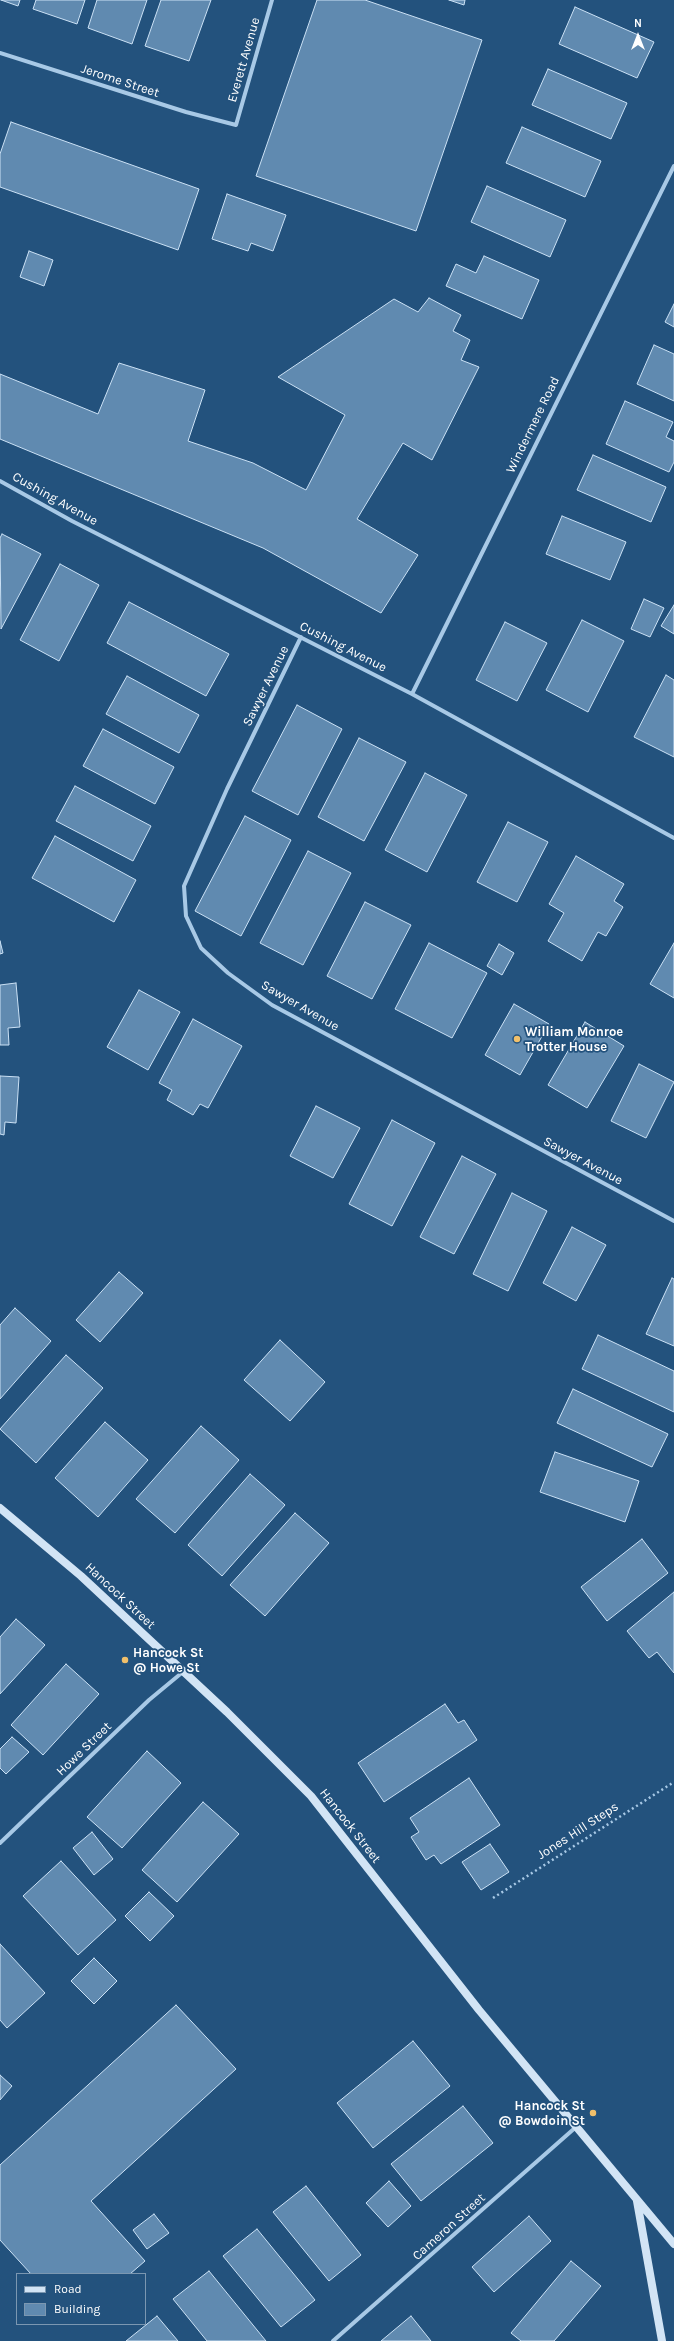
<!DOCTYPE html>
<style>
body{margin:0}
#map{position:relative;width:674px;height:2341px;overflow:hidden;background:#23527d;font-family:Karla,sans-serif}
canvas{display:block}
.legend{position:absolute;left:16px;top:2273px;width:130px;height:52px;box-sizing:border-box;background:#23527d;border:1px solid #7b97b1;margin:0;padding:5px 7px;list-style:none;font-size:12px;color:#fff}
.legend li{display:flex;align-items:center;gap:8px;height:20px}
.legend b{width:20px;border:1px solid #7b97b1}
.north{position:absolute;left:618px;top:16px;width:40px;height:40px;-webkit-text-stroke:3px #23527d;paint-order:stroke;rotate:0deg;font-size:11px;font-weight:700;line-height:16px;text-align:center;color:#fff}
.north::after{content:'';display:block;margin:auto;width:14px;height:18px;background:#fff;clip-path:polygon(50% 0,100% 100%,50% 72%,0 100%)}
</style>
<div id="map">
<canvas width="674" height="2341"></canvas>
<ul class="legend">
<li><b style="height:5px;background:#d2e4f5"></b>Road</li>
<li><b style="height:11px;background:#608ab0"></b>Building</li>
</ul>
<div class="north">N</div>
</div>
<script>
const c = document.querySelector('canvas').getContext('2d');
c.lineJoin = 'round';
function fillPath(path, color) { c.fillStyle = color; c.fill(path, 'evenodd'); }
const shape = rows => new Path2D(rows.map(r => 'M' + r).join(''));
function strokePath(path, color, width, dash) { c.strokeStyle = color; c.lineWidth = width; c.lineCap = dash ? 'butt' : 'round'; c.setLineDash(dash || []); c.stroke(path); }
function write(font, color, halo, rows, align = 'center') {
  c.font = font + ' Karla,sans-serif'; c.lineWidth = 3.5; c.setLineDash([]); c.textBaseline = 'middle'; c.strokeStyle = halo; c.fillStyle = color; for (const [text, x, y, turn = 0] of rows) {
    c.save(); c.translate(x, y); c.rotate((+turn || 0) * Math.PI / 180); c.textAlign = isNaN(turn) ? turn : align; if (halo) c.strokeText(text, 0, 0); c.fillText(text, 0, 0); c.restore();
  }
}
const building = shape([
 [1,0,20,0,18,6,1,0],
 [36,0,85,0,77,24,33,9,36,0],
 [97,0,147,0,132,44,88,28,97,0],
 [161,0,211,0,189,61,145,46,161,0],
 [317,0,365,0,482,40,416,231,256,176,317,0],
 [449,0,465,0,464,5,449,0],
 [575,7,654,42,637,78,559,44,575,7],
 [548,69,627,103,611,139,532,105,548,69],
 [11,122,199,189,178,250,0,187,0,154,11,122],
 [522,127,601,161,585,197,506,163,522,127],
 [487,186,566,220,550,257,471,222,487,186],
 [227,194,286,215,273,251,251,243,248,251,212,239,227,194],
 [29,251,53,260,44,286,20,277,29,251],
 [484,256,539,280,522,319,446,286,456,264,476,273,484,256],
 [429,298,461,315,453,331,470,340,461,360,479,367,432,460,403,443,357,519,418,555,381,613,263,548,0,439,0,374,98,414,119,363,205,390,188,441,253,463,306,490,345,415,278,377,394,299,418,312,429,298],
 [674,304,674,327,665,322,674,304],
 [654,345,674,354,674,401,637,384,654,345],
 [625,401,673,422,666,437,674,441,674,462,669,472,606,444,625,401],
 [593,455,666,487,651,522,577,490,593,455],
 [562,516,626,542,610,580,546,554,562,516],
 [2,534,41,554,1,629,0,538,2,534],
 [60,564,99,585,59,661,20,640,60,564],
 [644,599,664,608,650,637,631,629,644,599],
 [129,602,229,654,206,696,107,643,129,602],
 [674,605,674,634,661,626,674,605],
 [582,620,624,641,588,712,546,690,582,620],
 [505,622,547,643,517,701,476,680,505,622],
 [666,675,674,680,674,757,634,737,666,675],
 [127,676,199,715,179,753,106,714,127,676],
 [297,705,342,729,298,815,252,791,297,705],
 [103,729,174,767,155,804,83,766,103,729],
 [359,738,406,762,364,841,318,817,359,738],
 [425,773,467,795,427,872,385,850,425,773],
 [75,786,151,826,133,861,56,821,75,786],
 [245,816,291,840,241,936,195,911,245,816],
 [508,822,548,842,517,902,477,882,508,822],
 [55,836,136,880,114,922,32,878,55,836],
 [308,851,351,873,303,965,260,943,308,851],
 [576,856,624,884,614,901,623,907,606,936,598,932,582,961,548,941,564,913,549,904,576,856],
 [365,902,411,925,372,999,327,976,365,902],
 [0,941,3,953,0,954,0,941],
 [429,943,487,973,452,1038,395,1009,429,943],
 [674,943,674,998,650,984,674,943],
 [499,944,514,953,502,975,487,966,499,944],
 [16,983,20,1027,8,1028,9,1045,0,1045,0,985,16,983],
 [139,990,180,1012,148,1070,107,1047,139,990],
 [514,1004,549,1024,520,1075,485,1055,514,1004],
 [193,1019,242,1046,208,1108,200,1104,193,1115,167,1100,172,1090,159,1083,193,1019],
 [585,1022,624,1046,587,1108,548,1085,585,1022],
 [639,1064,674,1082,646,1138,611,1121,639,1064],
 [0,1076,19,1077,16,1123,5,1122,4,1135,0,1134,0,1076],
 [316,1106,360,1128,333,1178,290,1156,316,1106],
 [392,1120,435,1143,392,1226,349,1204,392,1120],
 [462,1156,496,1174,454,1254,420,1237,462,1156],
 [512,1193,547,1211,508,1291,473,1274,512,1193],
 [572,1227,606,1245,576,1301,543,1283,572,1227],
 [119,1272,143,1293,100,1342,76,1320,119,1272],
 [672,1278,674,1279,674,1346,646,1334,672,1278],
 [15,1308,51,1341,0,1399,0,1325,15,1308],
 [598,1335,674,1371,674,1412,582,1369,598,1335],
 [280,1340,325,1382,290,1421,244,1380,280,1340],
 [66,1355,103,1388,36,1463,0,1429,66,1355],
 [573,1389,668,1434,652,1467,557,1423,573,1389],
 [105,1422,148,1460,98,1517,55,1478,105,1422],
 [201,1426,239,1460,175,1533,136,1499,201,1426],
 [555,1452,639,1481,625,1522,540,1492,555,1452],
 [250,1474,285,1505,222,1576,188,1545,250,1474],
 [295,1513,329,1543,265,1616,230,1585,295,1513],
 [642,1539,668,1573,607,1621,581,1587,642,1539],
 [674,1592,674,1673,657,1652,649,1658,627,1631,674,1592],
 [16,1619,45,1645,0,1694,0,1637,16,1619],
 [66,1664,99,1694,43,1755,11,1725,66,1664],
 [445,1704,458,1723,464,1720,477,1740,384,1802,358,1763,445,1704],
 [12,1737,29,1752,6,1774,0,1768,0,1749,12,1737],
 [147,1751,181,1783,122,1848,87,1817,147,1751],
 [469,1778,500,1825,441,1864,434,1855,426,1860,411,1837,419,1832,410,1818,469,1778],
 [203,1802,239,1834,177,1902,142,1870,203,1802],
 [92,1832,113,1859,94,1875,73,1848,92,1832],
 [490,1844,509,1872,481,1890,462,1862,490,1844],
 [61,1861,116,1920,78,1955,23,1896,61,1861],
 [149,1892,174,1916,150,1941,125,1916,149,1892],
 [0,1944,45,1993,7,2028,0,2020,0,1944],
 [94,1958,117,1981,94,2004,71,1981,94,1958],
 [176,2005,236,2069,91,2201,145,2261,130,2274,31,2274,0,2240,0,2165,176,2005],
 [413,2041,450,2086,373,2148,337,2103,413,2041],
 [0,2075,12,2086,0,2100,0,2075],
 [463,2106,493,2143,421,2201,391,2164,463,2106],
 [389,2181,411,2206,388,2227,366,2203,389,2181],
 [306,2186,361,2255,329,2281,273,2212,306,2186],
 [154,2214,169,2233,147,2249,133,2230,154,2214],
 [529,2216,551,2241,494,2292,472,2267,529,2216],
 [257,2229,315,2300,281,2327,223,2256,257,2229],
 [571,2261,601,2286,554,2341,521,2341,511,2333,571,2261],
 [209,2271,266,2341,207,2341,173,2299,209,2271],
 [157,2316,178,2341,126,2341,157,2316],
 [411,2316,431,2341,381,2341,411,2316]
]);
fillPath(building, '#608ab0');
strokePath(building, '#cbe1f5', 1);
strokePath(shape([
 [493,1898,674,1782]
]), '#a8c9e6', 2.5, [2, 3]);
strokePath(shape([
 [0,53,186,112,236,125,272,0],
 [0,481,72,521,412,694,674,838],
 [301,637,227,789,184,886,186,916,201,948,228,973,272,1005,674,1221],
 [412,694,674,166],
 [0,1843,149,1700,184,1671],
 [333,2341,576,2127]
]), '#a8c9e6', 4);
strokePath(shape([
 [0,1508,81,1576,227,1712,311,1796,479,2010,674,2244],
 [637,2201,662,2341]
]), '#d2e4f5', 8);
for (const [x, y, r, color] of [
 [517,1039,4,"#f1c06b"],
 [125,1660,4,"#f1c06b"],
 [593,2113,4,"#f1c06b"]
]) { const dot = new Path2D(); dot.arc(x, y, r, 0, 2 * Math.PI); c.fillStyle = color; c.fill(dot); strokePath(dot, '#23527d', 1.5); }
write('13px', '#fff', '#23527d', [
 ["Everett Avenue",244,60,-74],
 ["Jerome Street",120,81,18],
 ["Windermere Road",533,425,-64],
 ["Cushing Avenue",55,499,29],
 ["Cushing Avenue",343,647,27],
 ["Sawyer Avenue",266,686,-64],
 ["Sawyer Avenue",300,1006,30],
 ["Sawyer Avenue",583,1161,28],
 ["Hancock Street",120,1596,43],
 ["Howe Street",84,1749,-44],
 ["Hancock Street",350,1826,52],
 ["Jones Hill Steps",578,1831,-33],
 ["Cameron Street",449,2227,-42]
]);
write('bold 13px', '#fff', '#23527d', [
 ["William Monroe",525,1032],
 ["Trotter House",525,1047],
 ["Hancock St",133,1653],
 ["@ Howe St",133,1668],
 ["Hancock St",585,2106,"right"],
 ["@ Bowdoin St",585,2121,"right"]
], 'left');
</script>
